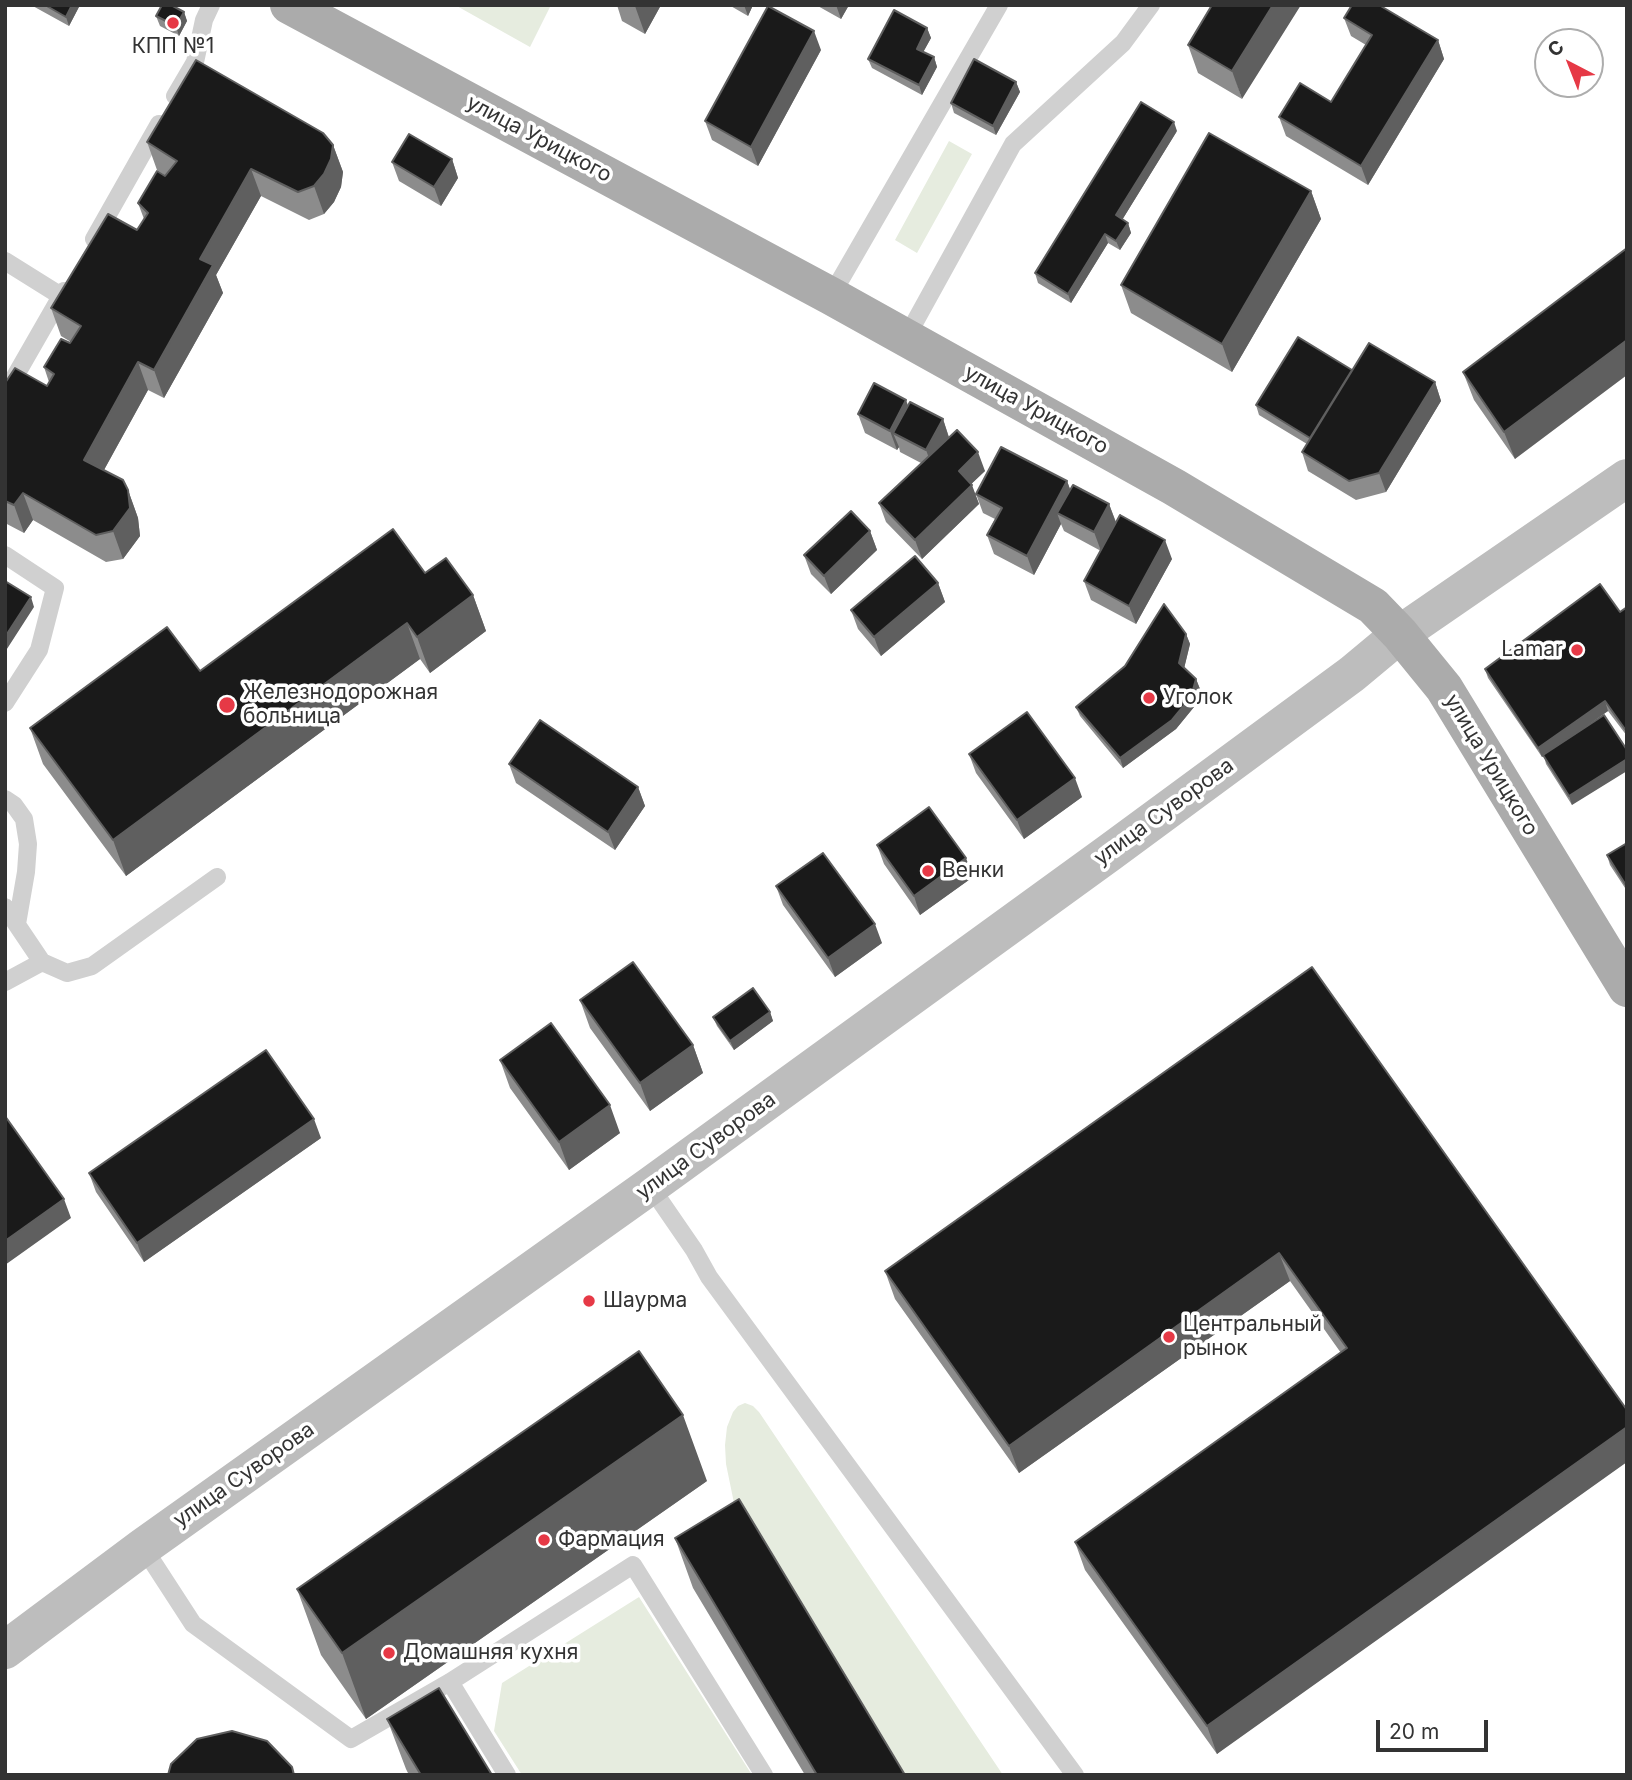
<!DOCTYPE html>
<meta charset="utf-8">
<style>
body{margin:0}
#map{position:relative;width:1632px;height:1780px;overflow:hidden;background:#fff;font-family:Inter,sans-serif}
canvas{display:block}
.frame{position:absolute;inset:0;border:7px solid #333;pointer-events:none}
.north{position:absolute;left:1534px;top:28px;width:70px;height:70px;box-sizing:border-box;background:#fff;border:2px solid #adadad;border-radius:50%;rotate:318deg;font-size:19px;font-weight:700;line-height:28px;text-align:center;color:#333}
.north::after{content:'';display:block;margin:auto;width:24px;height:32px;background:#e63946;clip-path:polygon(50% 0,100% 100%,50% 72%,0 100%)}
.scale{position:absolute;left:1376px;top:1720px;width:112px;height:32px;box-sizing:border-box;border:4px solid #333;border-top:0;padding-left:9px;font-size:21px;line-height:24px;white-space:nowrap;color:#333;-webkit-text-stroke:5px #fff;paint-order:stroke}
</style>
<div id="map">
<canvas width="1632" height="1780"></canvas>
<div class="frame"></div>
<div class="north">С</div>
<div class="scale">20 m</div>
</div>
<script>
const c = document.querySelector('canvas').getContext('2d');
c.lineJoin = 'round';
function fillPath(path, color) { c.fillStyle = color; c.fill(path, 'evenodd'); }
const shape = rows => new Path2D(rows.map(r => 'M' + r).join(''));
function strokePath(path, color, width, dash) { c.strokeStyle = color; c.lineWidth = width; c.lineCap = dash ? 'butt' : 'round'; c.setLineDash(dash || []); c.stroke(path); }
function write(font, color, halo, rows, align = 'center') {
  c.font = font + ' Inter,sans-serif'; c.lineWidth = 7; c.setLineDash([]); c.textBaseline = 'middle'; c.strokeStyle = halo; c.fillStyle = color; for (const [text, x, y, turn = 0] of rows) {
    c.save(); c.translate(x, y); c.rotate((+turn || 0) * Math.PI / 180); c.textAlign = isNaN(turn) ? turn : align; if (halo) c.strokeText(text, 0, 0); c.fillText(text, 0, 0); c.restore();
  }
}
fillPath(shape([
 [455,5,551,5,530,47],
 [949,141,972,154,917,253,895,240],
 [745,1403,753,1406,759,1412,1003,1775,901,1775,734,1503,726,1464,725,1445,727,1427,733,1412,738,1406],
 [639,1597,752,1775,522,1775,494,1731,502,1683]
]), '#e6ecdf');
strokePath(shape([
 [175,96,195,62,204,20,211,5],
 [94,239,159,124],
 [5,261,61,296],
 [831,296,999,5],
 [906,338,1013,144,1123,43,1151,5],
 [5,394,64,291],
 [5,555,55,588,39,650,5,703],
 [5,799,14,805,24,819,28,844,26,872,17,924],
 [5,907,42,962,5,982],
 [42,962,67,973,92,966,217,877],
 [650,1186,694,1250,709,1277,1075,1775],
 [143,1547,193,1624,351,1739,450,1682,633,1565,764,1775],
 [450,1682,507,1775]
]), '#d0d0d0', 18);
strokePath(shape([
 [5,1650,143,1547,650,1186,1109,853,1352,674,1400,634,1627,478]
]), '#bdbdbd', 38);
strokePath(shape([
 [289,5,831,296,1174,487,1373,606,1400,634,1444,688,1627,988]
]), '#ababab', 38);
fillPath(shape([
 [31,5,80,5,69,26],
 [617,5,661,5,645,34,622,21],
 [729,5,753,5,748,16],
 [816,5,849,5,841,19],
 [1212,5,1242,99,1198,73,1188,45],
 [184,12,187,21,179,36,160,26,156,16],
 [1344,18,1438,40,1444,59,1368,185,1286,136,1279,117,1331,102,1366,45,1351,36],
 [927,28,931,38,923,52,934,57,937,67,922,95,872,68,868,59],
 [821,50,758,166,712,140,705,121],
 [1016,82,1020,92,996,135,954,113,951,103],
 [1177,131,1122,220,1128,223,1131,233,1120,250,1108,243,1071,303,1038,283,1035,273],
 [147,142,333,145,343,172,341,187,334,202,324,214,309,220,261,196,216,275,223,293,164,398,148,390,104,470,128,490,138,518,140,536,123,559,106,562,33,520,24,533,5,523,5,383,47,386,49,382,44,367,71,342,61,336,51,308,137,230,144,219,138,203,166,176,157,170],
 [452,159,458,178,441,206,399,181,392,162],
 [1311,191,1321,219,1232,372,1131,313,1121,285],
 [1627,248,1515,459,1474,400,1463,372],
 [1352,370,1435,382,1441,401,1386,492,1356,500,1308,471,1302,452,1307,444,1259,415,1256,405],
 [908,405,943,419,949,437,985,471,971,484,979,504,922,559,886,522,879,503,921,463,900,452,899,447,897,450,865,433,858,414],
 [1067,481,1070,489,1109,504,1116,522,1172,559,1136,624,1091,600,1084,581,1101,551,1064,531,1061,524,1034,575,994,554,987,535,995,519,983,513,976,494],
 [870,531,877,550,831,594,811,574,804,555],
 [425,573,473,595,486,631,430,673,420,659,126,876,43,764,30,728,200,671],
 [938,583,945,602,881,656,858,629,851,610],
 [1627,607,1627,736,1608,711,1577,733,1572,805,1546,764,1544,756,1542,757,1488,678,1485,669,1620,612],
 [1186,634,1190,644,1184,668,1196,679,1200,689,1194,707,1176,729,1123,768,1080,716,1076,707,1125,666],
 [969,754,1082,797,1024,839,976,773],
 [509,764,638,787,645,806,615,850,516,783],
 [1627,843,1627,891,1610,865,1607,855],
 [877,845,973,877,920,915,884,864],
 [776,886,882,943,835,977,783,905],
 [1312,967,1627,1410,1217,1754,1085,1570,1075,1542,1341,1353,1290,1281,1019,1473,895,1299,885,1271],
 [580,1000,693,1045,703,1073,650,1111,590,1028],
 [770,1012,773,1021,734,1050,717,1026,713,1017],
 [500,1060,620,1133,569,1170,510,1088],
 [321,1138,144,1262,96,1192,89,1173],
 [707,1481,366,1719,321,1655,297,1589],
 [675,1538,905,1775,805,1775,693,1588],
 [387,1719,492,1775,409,1775,406,1769]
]), '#8c8c8c');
fillPath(shape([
 [72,5,80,5,69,26,66,17],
 [635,5,661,5,645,34,635,6],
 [744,5,753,5,748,16],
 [836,5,849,5,841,19],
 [1273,5,1301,5,1242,99,1232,71],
 [184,12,187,21,179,36,176,26],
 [927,28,931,38,920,58,917,49],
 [814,31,821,50,758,166,751,147],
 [1438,40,1444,59,1368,185,1361,166],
 [934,57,937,67,922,95,919,85],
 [1016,82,1020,92,996,135,993,126],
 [1174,122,1177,131,1119,225,1116,215],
 [333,145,343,172,341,187,334,202,324,214,314,186],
 [452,159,458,178,441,206,434,187],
 [251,169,261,196,216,275,223,293,164,398,154,370,200,259],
 [1311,191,1321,219,1232,372,1222,344],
 [1128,223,1131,233,1120,250,1116,241],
 [1105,234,1108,243,1071,303,1068,294],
 [1627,340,1627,375,1515,459,1504,432],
 [138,362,148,390,94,488,84,460],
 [1435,382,1441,401,1386,492,1379,473],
 [906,400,913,419,893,433,899,447,897,450,890,431],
 [943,419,949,438,933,469,926,450],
 [978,452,985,471,965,490,959,471],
 [1067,481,1074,500,1057,513,1061,524,1034,575,1027,556],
 [972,485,979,504,922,559,915,540],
 [128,490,138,518,140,536,123,559,113,531],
 [23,493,33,520,24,533,14,505],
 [1109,504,1116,523,1101,551,1094,532],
 [870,531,877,550,831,594,824,576],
 [1165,540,1172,559,1136,624,1129,606],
 [938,583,945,602,881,656,874,637],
 [473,595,486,631,430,673,417,637],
 [31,597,34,607,5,652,5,637],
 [407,623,420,659,126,876,113,840],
 [1186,634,1190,644,1183,673,1179,663],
 [1196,679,1200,689,1194,707,1176,729,1123,768,1120,758],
 [1605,701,1608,711,1542,757,1538,748],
 [1627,759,1627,771,1572,805,1569,796],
 [1075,778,1082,797,1024,839,1017,820],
 [638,787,645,806,615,850,608,832],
 [966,858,973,877,920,915,914,896],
 [875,924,882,943,835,977,828,958],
 [770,1012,773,1021,734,1050,730,1041],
 [693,1045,703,1073,650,1111,640,1083],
 [610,1105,620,1133,569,1170,559,1142],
 [314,1119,321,1138,144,1262,137,1243],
 [64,1199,71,1218,5,1265,5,1241],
 [1279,1253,1290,1281,1019,1473,1009,1446],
 [683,1415,707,1481,366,1719,342,1653],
 [1627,1427,1627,1462,1217,1754,1207,1726]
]), '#5f5f5f');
const building = shape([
 [45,5,72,5,66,17,45,5],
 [162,5,171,5,184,12,176,26,156,16,162,5],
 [1212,5,1273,5,1232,71,1188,45,1212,5],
 [1352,5,1379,5,1438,40,1361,166,1279,117,1300,83,1331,102,1372,35,1344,18,1352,5],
 [768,6,814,31,751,147,705,121,768,6],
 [894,10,927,28,917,49,934,57,919,85,868,59,894,10],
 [974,59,1016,82,993,126,951,103,974,59],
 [196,60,323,133,333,145,331,159,324,174,314,186,298,192,251,169,200,259,213,265,154,370,138,362,84,460,123,480,128,490,130,508,113,531,96,535,23,493,14,505,5,501,5,383,15,368,47,386,54,374,44,367,61,339,70,343,81,326,51,308,108,214,137,230,148,213,138,203,157,171,165,176,177,161,147,142,196,60],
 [1141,102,1174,122,1116,215,1128,223,1116,241,1105,234,1068,294,1035,273,1141,102],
 [1209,133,1311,191,1222,344,1121,285,1209,133],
 [409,134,452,159,434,187,392,162,409,134],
 [1627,248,1627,340,1504,432,1463,372,1627,248],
 [1298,337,1352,370,1310,438,1256,405,1298,337],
 [1369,343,1435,382,1379,473,1349,481,1302,452,1369,343],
 [874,383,906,400,890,431,858,414,874,383],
 [910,402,943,419,926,450,893,433,910,402],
 [957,430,978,452,959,471,972,485,915,540,879,503,957,430],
 [1001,447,1067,481,1027,556,987,535,1002,508,976,494,1001,447],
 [1073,485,1109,504,1094,532,1057,513,1073,485],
 [851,511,870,531,824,576,804,555,851,511],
 [1120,515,1165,540,1129,606,1084,581,1120,515],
 [393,529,425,573,446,558,473,595,417,637,407,623,113,840,30,728,167,627,200,671,393,529],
 [915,556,938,583,874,637,851,610,915,556],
 [5,581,31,597,5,637,5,581],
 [1600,584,1620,612,1627,607,1627,732,1605,701,1538,748,1485,669,1600,584],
 [1164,604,1186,634,1179,663,1196,679,1191,697,1172,720,1120,758,1076,707,1125,666,1164,604],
 [1027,712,1075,778,1017,820,969,754,1027,712],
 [1604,715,1627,750,1627,759,1569,796,1543,755,1604,715],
 [540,720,638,787,608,832,509,764,540,720],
 [929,807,966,858,914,896,877,845,929,807],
 [1627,843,1627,887,1607,855,1627,843],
 [823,853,875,924,828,958,776,886,823,853],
 [633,962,693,1045,640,1083,580,1000,633,962],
 [1312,967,1627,1410,1627,1427,1207,1726,1075,1542,1347,1348,1279,1253,1009,1446,885,1271,1312,967],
 [753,988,770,1012,730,1041,713,1017,753,988],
 [551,1023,610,1105,559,1142,500,1060,551,1023],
 [266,1050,314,1119,137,1243,89,1173,266,1050],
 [5,1116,64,1199,5,1241,5,1116],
 [639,1351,683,1415,342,1653,297,1589,639,1351],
 [739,1499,905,1775,817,1775,675,1538,739,1499],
 [439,1688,492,1775,421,1775,387,1719,439,1688],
 [232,1731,267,1741,292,1767,294,1775,168,1775,171,1764,197,1739,232,1731]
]);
fillPath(building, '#1a1a1a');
strokePath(building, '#5f5f5f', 2);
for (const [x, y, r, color] of [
 [173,23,7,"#e63946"],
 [1577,650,7,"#e63946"],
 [1149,698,7,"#e63946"],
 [227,705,9,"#e63946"],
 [928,871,7,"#e63946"],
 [589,1301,7,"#e63946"],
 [1169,1337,7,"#e63946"],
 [544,1540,7,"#e63946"],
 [389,1653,7,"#e63946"]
]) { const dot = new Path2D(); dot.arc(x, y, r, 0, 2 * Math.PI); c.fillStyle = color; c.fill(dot); strokePath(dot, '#fff', 2.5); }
write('21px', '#333', '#fff', [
 ["КПП №1",173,47,"center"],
 ["Lamar",1563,650,"right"],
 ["Железнодорожная",243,693],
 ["больница",243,717],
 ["Уголок",1163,698],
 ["Венки",942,871],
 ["Шаурма",603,1301],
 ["Центральный",1183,1325],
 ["рынок",1183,1349],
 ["Фармация",558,1540],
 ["Домашняя кухня",403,1653]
], 'left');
write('21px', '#333', '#fff', [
 ["улица Урицкого",539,139,28],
 ["улица Урицкого",1036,410,29],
 ["улица Урицкого",1491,765,59],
 ["улица Суворова",1164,812,-36],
 ["улица Суворова",706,1146,-36],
 ["улица Суворова",244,1475,-35]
]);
</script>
